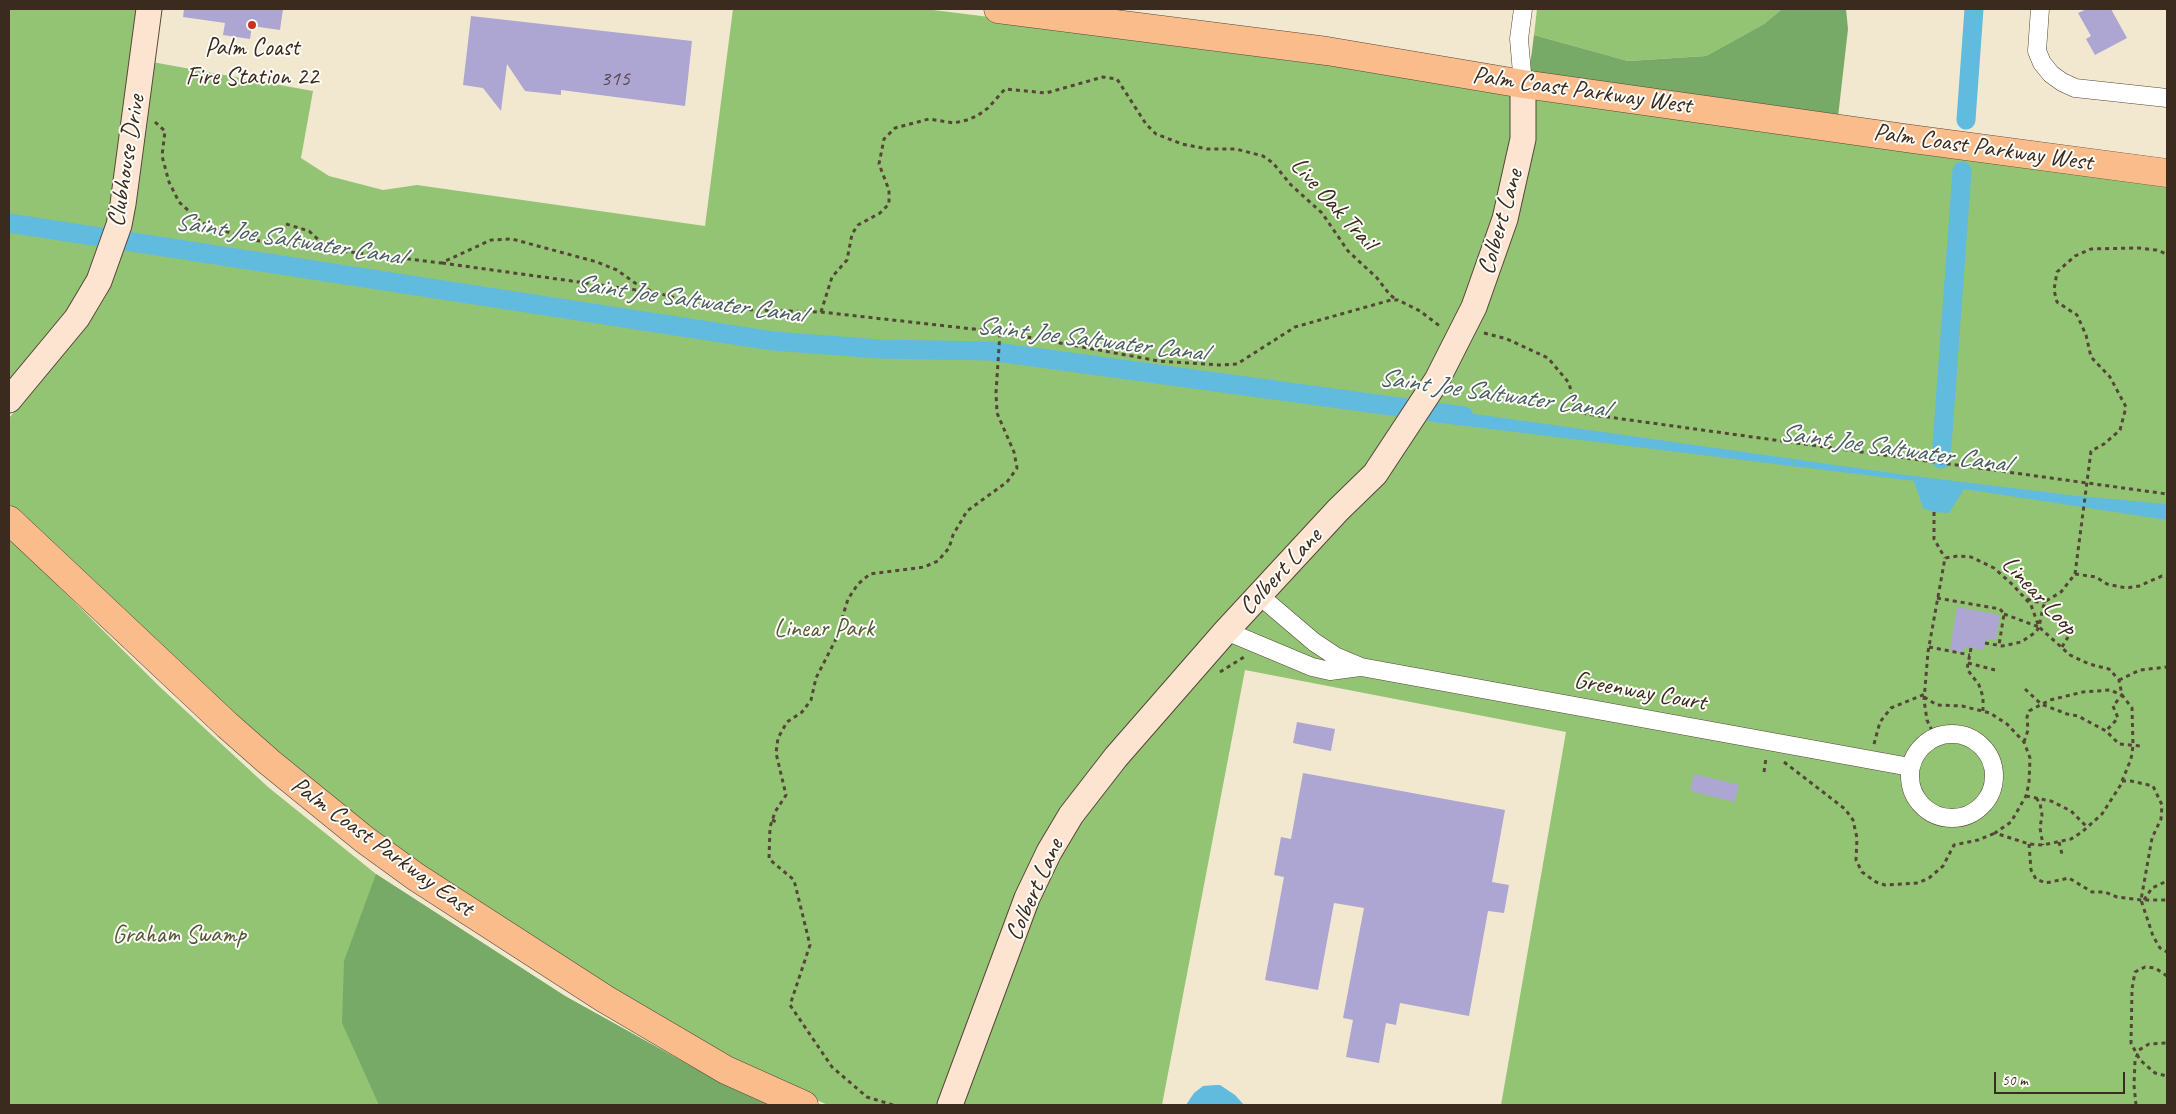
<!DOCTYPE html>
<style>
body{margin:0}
#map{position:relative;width:2176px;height:1114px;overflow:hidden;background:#f2e8cf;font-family:Caveat,sans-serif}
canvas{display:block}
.frame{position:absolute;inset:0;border:10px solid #3b2a1e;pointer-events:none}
.scale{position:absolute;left:1994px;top:1072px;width:131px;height:22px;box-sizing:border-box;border:2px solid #3b2a1e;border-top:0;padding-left:6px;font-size:15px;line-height:18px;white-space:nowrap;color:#3b2a1e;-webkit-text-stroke:4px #fdfcf7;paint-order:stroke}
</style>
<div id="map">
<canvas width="2176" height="1114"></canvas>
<div class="frame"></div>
<div class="scale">50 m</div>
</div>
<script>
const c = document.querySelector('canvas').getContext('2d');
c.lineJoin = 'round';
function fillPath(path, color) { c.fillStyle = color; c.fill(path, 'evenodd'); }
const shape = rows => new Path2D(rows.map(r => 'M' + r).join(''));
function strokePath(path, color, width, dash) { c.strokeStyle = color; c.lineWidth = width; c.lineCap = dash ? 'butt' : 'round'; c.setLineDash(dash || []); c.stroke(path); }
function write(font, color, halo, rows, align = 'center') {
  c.font = font + ' Caveat,sans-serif'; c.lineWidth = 4; c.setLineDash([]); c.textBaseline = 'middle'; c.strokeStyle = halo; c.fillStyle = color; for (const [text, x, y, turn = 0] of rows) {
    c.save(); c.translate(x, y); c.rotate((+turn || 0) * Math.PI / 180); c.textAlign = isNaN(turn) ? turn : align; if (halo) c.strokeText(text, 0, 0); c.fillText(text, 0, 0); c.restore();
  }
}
fillPath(shape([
 [9,9,138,9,119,172,99,254,70,313,9,386],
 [733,9,925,9,1345,61,2167,184,2167,1105,1501,1105,1566,732,1245,670,1162,1105,828,1105,717,1057,426,870,310,780,184,670,9,509,9,418,89,324,107,294,119,263,152,62,313,91,301,158,329,176,383,190,417,185,705,226],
 [1537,9,1782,9,1764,24,1706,56,1628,61,1534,35],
 [9,537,160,687,268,787,376,874,565,996,725,1085,770,1105,9,1105]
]), '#93c474');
fillPath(shape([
 [1782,9,1846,9,1848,29,1838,117,1529,73,1534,35,1628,61,1706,56,1764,24],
 [376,874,565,996,725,1085,770,1105,379,1105,342,1023,344,961]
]), '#76aa66');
fillPath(shape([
 [1440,409,1913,476,2077,496,2167,504,2167,520,1964,489,1949,513,1934,512,1923,508,1914,481,1433,422],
 [1216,1085,1220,1085,1235,1095,1244,1105,1186,1105,1194,1093,1203,1086]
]), '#60bbde');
strokePath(shape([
 [1966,120,1974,9],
 [9,223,773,341,880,349,989,351,1464,416],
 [1941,459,1962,171]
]), '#60bbde', 19);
fillPath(shape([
 [184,9,283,9,280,30,252,26,250,39,223,35,225,23,183,17],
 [2087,9,2111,9,2127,38,2095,55,2086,39,2091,36,2078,13],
 [471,16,692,41,685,106,561,90,561,95,525,91,507,64,501,111,483,88,463,85],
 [1957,607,2000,615,1996,640,1986,639,1984,650,1964,647,1963,652,1950,650],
 [1297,722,1335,729,1331,751,1293,743],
 [1303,773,1505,810,1492,882,1509,885,1504,913,1488,911,1469,1016,1400,1003,1396,1025,1386,1023,1379,1063,1346,1057,1353,1020,1343,1018,1364,908,1334,903,1318,990,1265,980,1284,877,1274,875,1281,837,1291,839],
 [1694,774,1739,785,1735,802,1690,791]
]), '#ada6d3');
const street = shape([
 [1523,9,1519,39,1523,84],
 [2040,9,2037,51,2042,63,2051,74,2062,82,2075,88,2167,98],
 [1260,596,1314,642,1335,656,1361,667,1910,767],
 [1226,631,1312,667,1330,671,1360,667],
 '1910 776a42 42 0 1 1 84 0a42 42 0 1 1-84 0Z'
]);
const secondary = shape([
 [9,400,77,318,99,281,119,225,123,204,149,9],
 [950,1105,1027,898,1049,852,1071,815,1116,757,1226,631,1338,510,1375,474,1437,380,1474,307,1505,219,1523,139,1523,84]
]);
const primary = shape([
 [998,9,1327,51,1523,84,1912,139,2167,173],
 [9,520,227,725,269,762,365,840,416,877,605,999,726,1070,804,1105]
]);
strokePath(street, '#564639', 19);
strokePath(secondary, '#564639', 27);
strokePath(primary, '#564639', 29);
strokePath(shape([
 [155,122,165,131,162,156,169,182,179,202,202,223,251,240,441,263,491,240,512,239,597,262,617,270,635,283,653,292,704,305,753,310,821,312,1000,332,1159,361,1219,365,1237,364,1295,327,1391,300,1398,300,1420,311,1441,327],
 [286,224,309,231,327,248],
 [442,263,651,292],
 [821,312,832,277,847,260,852,234,858,225,880,213,889,204,889,190,879,164,884,139,895,128,929,119,954,123,967,120,977,116,988,108,1005,89,1046,93,1103,77,1117,79,1146,124,1156,134,1182,144,1207,149,1236,149,1263,156,1273,163,1291,185,1322,213,1348,251,1377,278,1390,295,1397,300],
 [1484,333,1507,339,1548,358,1569,383,1575,408,1586,414,2167,494],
 [1934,512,1934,539,1945,558],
 [2075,574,2096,577,2107,584,2126,588,2139,586,2162,576,2167,577],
 [1937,598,2000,609,2004,614,1999,645],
 [2027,599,2037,602,2046,601],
 [2004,614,2039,627],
 [1985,643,2002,646,2012,644,2021,642,2036,632,2039,627,2043,607,2046,601,2061,592,2075,574,2091,451,2104,444,2120,430,2126,407,2110,377,2091,357,2086,335,2077,315,2057,302,2054,290,2057,272,2075,256,2091,249,2138,248,2156,250,2167,254],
 [1929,647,1970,655],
 [2062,647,2068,637],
 [1971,648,1967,669,1979,685,1983,697,1983,711],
 [1968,663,1995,670],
 [1220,672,1244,657],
 [2119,680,2140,670,2167,667],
 [2025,689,2041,704,2067,714,2078,716,2106,731,2119,744,2141,746],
 [1924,697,1937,705,1962,706,1990,713,2007,724,2024,742,2030,758,2029,783,2026,796,2011,822,1995,833,2029,844,2043,845,2071,839,2082,832,2102,814,2120,786,2131,759,2133,746,2132,708,2122,695,2119,680,2109,669,2089,664,2070,655,2039,627,2031,605,2013,585,1994,568,1971,557,1958,556,1945,558,1928,652,1924,700,1927,720,1935,737],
 [2024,742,2028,730,2027,717,2029,711,2050,700,2083,692,2110,690,2122,695,2113,706,2118,718,2106,731],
 [1874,744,1880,722,1891,708,1925,694],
 [1784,762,1845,809,1853,820,1857,838,1856,860,1862,872,1876,882,1885,885,1918,883,1929,878,1943,866,1954,845,1978,840,1995,833],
 [1764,772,1766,758],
 [2122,781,2131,781,2153,786,2162,805,2161,819,2152,838,2141,900,2153,936,2160,948,2167,952],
 [2026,796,2051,801,2071,811,2088,828],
 [2036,798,2040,803,2042,815,2040,828,2043,845],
 [772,820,779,823],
 [2059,842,2062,854],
 [2029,844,2031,870,2036,879,2046,883,2069,878,2092,892,2105,892,2117,897,2141,900,2167,900],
 [2144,900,2152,888,2167,881],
 [2167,976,2155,968,2145,967,2135,972,2132,989,2131,1043,2140,1060,2155,1073,2167,1076],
 [893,1105,867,1097,832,1067,790,1005,810,945,794,880,769,859,770,827,775,812,786,795,776,753,778,738,787,722,802,712,811,700,816,678,835,641,848,599,858,584,870,574,924,567,938,561,949,548,953,535,967,511,1007,482,1017,468,1014,452,997,413,996,393,1000,332],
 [2136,1105,2134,1085,2135,1061,2139,1050,2149,1044,2167,1043]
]), '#564639', 3, [4, 4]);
strokePath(street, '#fff', 18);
strokePath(secondary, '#fde4d1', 25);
strokePath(primary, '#fabc8b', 28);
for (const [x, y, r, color] of [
 [252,25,5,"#c8321e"]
]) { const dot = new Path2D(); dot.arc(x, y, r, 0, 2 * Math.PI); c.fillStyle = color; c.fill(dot); strokePath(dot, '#fdfcf7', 2); }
write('22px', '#58494b', null, [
 ["315",615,79]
]);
write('25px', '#3b2a1e', '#fdfcf7', [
 ["Palm Coast",252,48],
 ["Fire Station 22",252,77]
]);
write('25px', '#3b2a1e', '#fdfcf7', [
 ["Palm Coast Parkway West",1582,91,8],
 ["Palm Coast Parkway West",1983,148,8],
 ["Clubhouse Drive",127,161,-81],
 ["Live Oak Trail",1333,204,48],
 ["Colbert Lane",1501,222,-74],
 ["Colbert Lane",1281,572,-47],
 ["Linear Loop",2039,596,47],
 ["Greenway Court",1640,692,10],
 ["Palm Coast Parkway East",382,847,36],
 ["Colbert Lane",1035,890,-66]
]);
write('25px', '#555838', '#fdfcf7', [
 ["Linear Park",824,629],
 ["Graham Swamp",179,935]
]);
write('italic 26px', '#485d61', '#fdfcf7', [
 ["Saint Joe Saltwater Canal",289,240,9],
 ["Saint Joe Saltwater Canal",689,300,8],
 ["Saint Joe Saltwater Canal",1091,340,7],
 ["Saint Joe Saltwater Canal",1493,394,8],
 ["Saint Joe Saltwater Canal",1894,449,8]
]);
</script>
